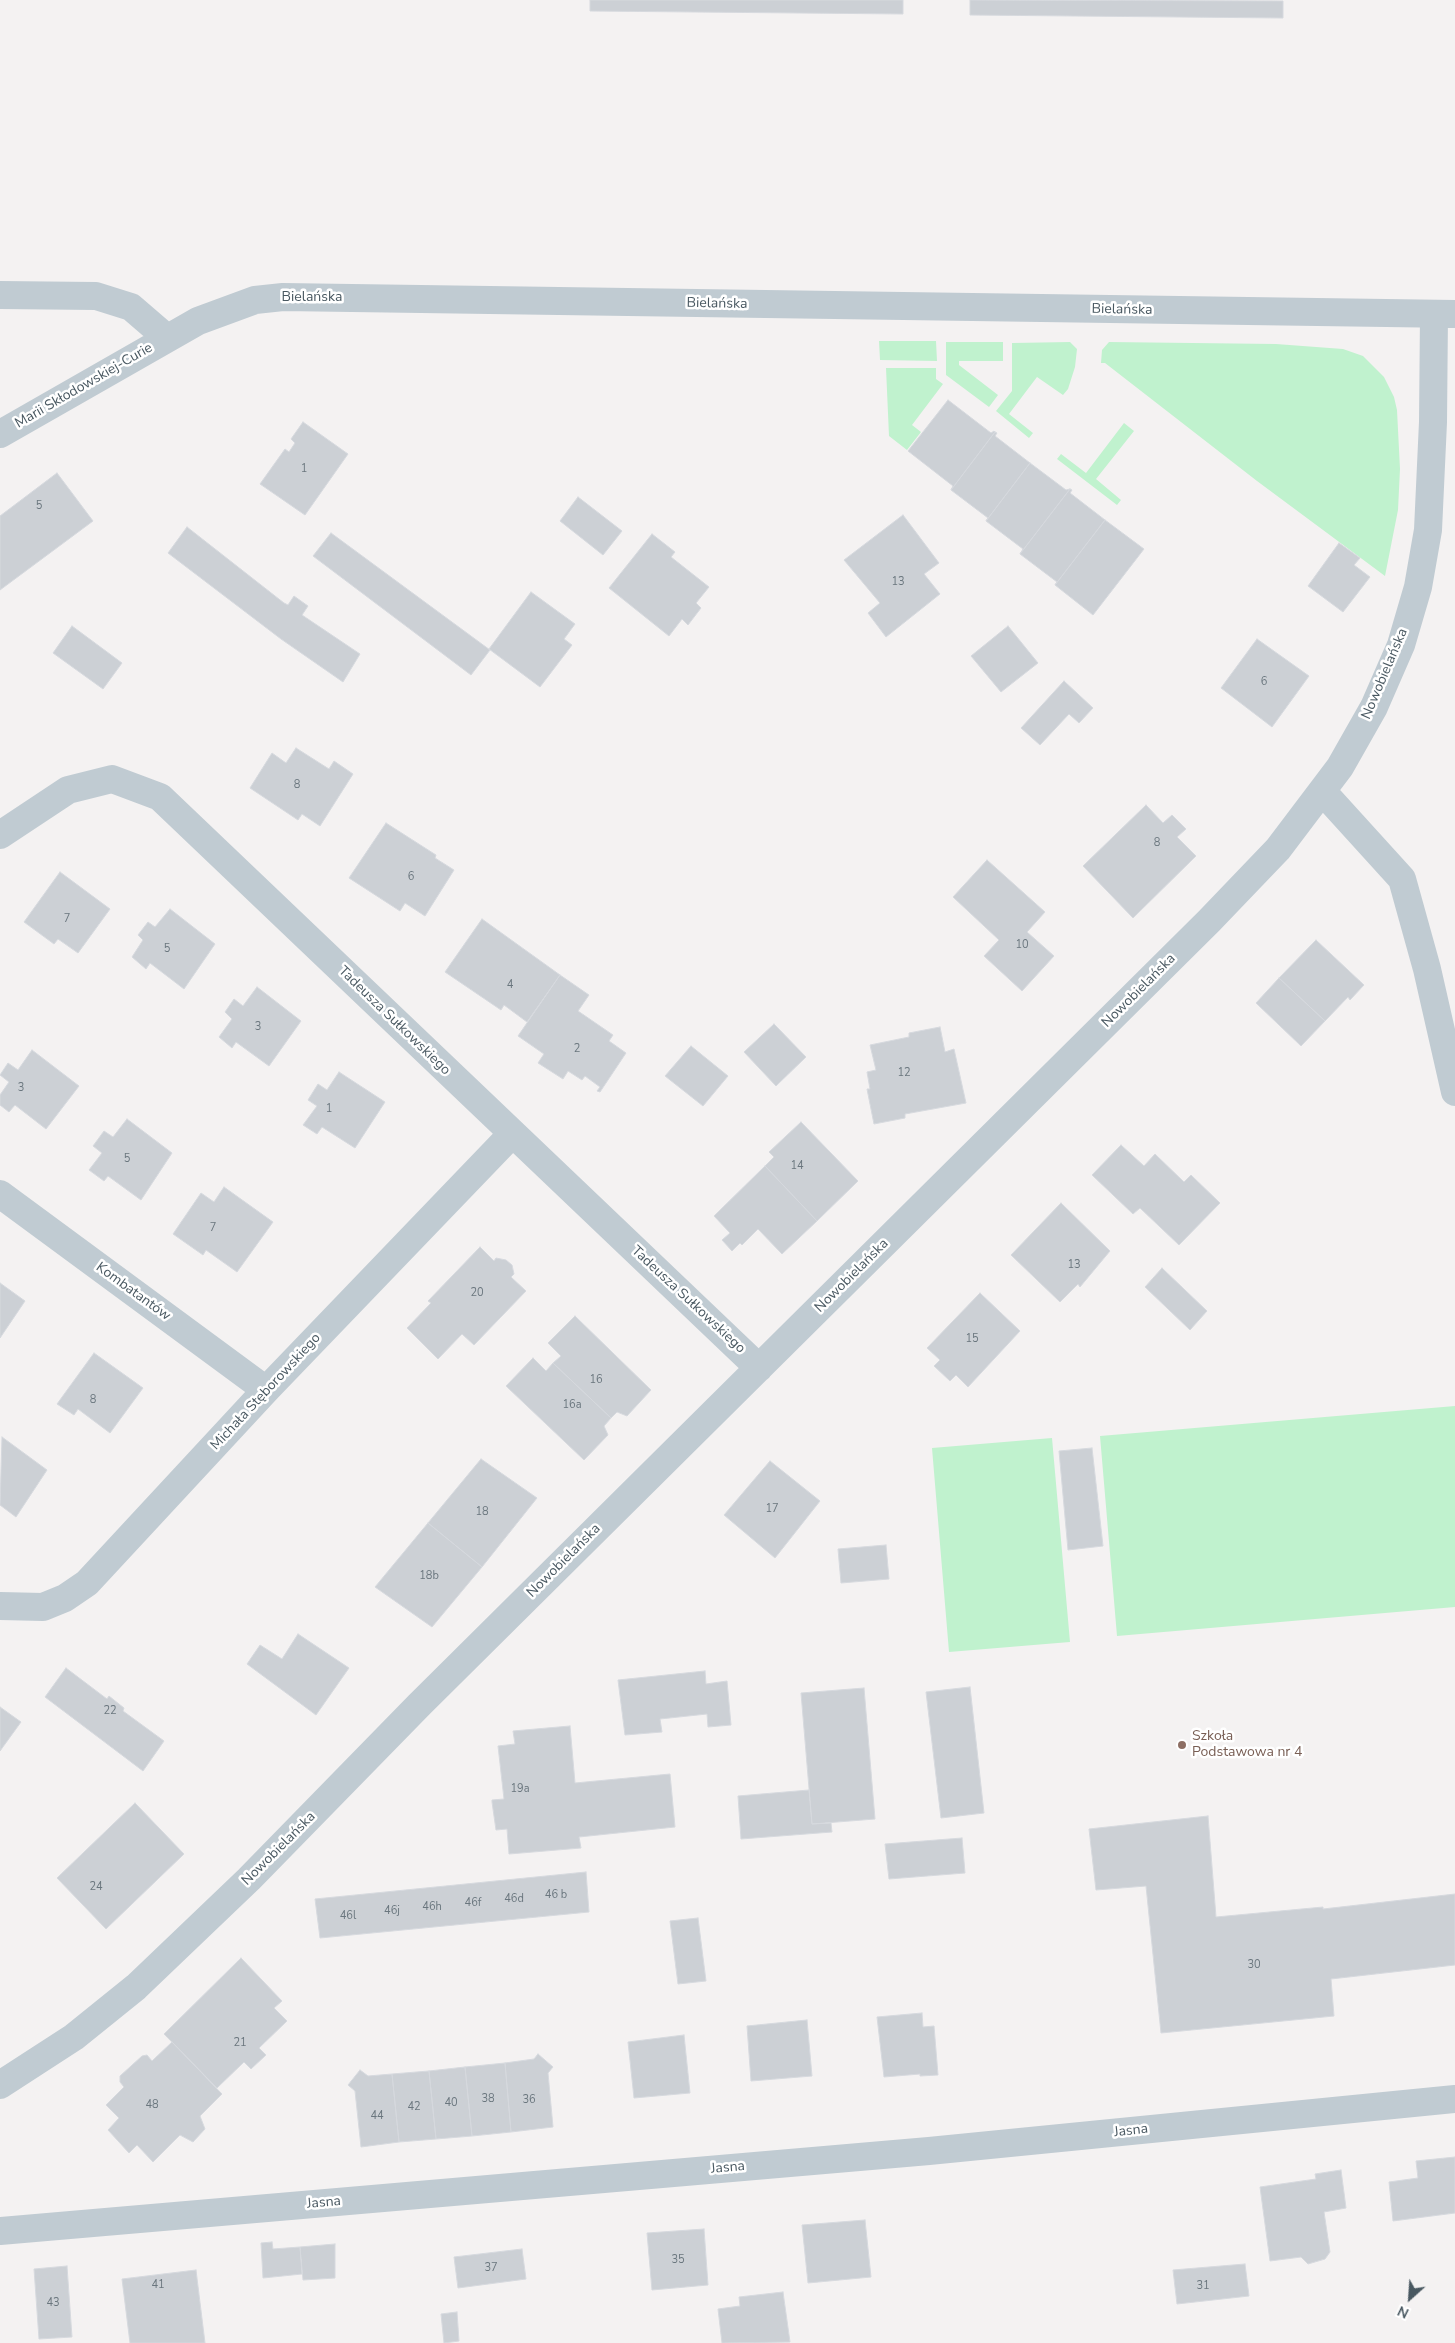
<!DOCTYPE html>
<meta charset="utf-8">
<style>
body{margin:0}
#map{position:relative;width:1455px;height:2343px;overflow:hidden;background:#f4f2f2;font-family:"Nunito Sans",sans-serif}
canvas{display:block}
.north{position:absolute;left:1385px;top:2273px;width:50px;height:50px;-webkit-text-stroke:4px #fff;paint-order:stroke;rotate:206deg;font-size:14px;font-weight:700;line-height:20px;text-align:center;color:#495861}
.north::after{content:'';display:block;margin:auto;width:18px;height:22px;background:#495861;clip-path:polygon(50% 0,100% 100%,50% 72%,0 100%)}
</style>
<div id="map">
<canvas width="1455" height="2343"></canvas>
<div class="north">N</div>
</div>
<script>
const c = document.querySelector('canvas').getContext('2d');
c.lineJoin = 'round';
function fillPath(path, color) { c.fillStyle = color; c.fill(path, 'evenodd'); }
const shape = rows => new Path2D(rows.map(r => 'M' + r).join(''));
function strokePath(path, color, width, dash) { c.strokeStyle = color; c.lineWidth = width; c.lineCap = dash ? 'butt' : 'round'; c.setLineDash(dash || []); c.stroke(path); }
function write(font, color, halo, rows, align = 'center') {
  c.font = font + ' "Nunito Sans",sans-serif'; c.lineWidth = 5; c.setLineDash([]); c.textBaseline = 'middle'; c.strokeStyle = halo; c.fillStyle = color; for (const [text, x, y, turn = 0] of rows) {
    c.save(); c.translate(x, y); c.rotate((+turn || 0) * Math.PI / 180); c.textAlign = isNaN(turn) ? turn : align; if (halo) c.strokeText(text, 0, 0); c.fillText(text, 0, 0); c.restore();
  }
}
fillPath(shape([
 [879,341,936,341,937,361,880,360],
 [946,342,1003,342,1003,361,959,361,959,365,998,395,989,407,946,375],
 [1070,342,1077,349,1075,367,1068,389,1063,395,1037,377,1009,414,1033,433,1029,438,996,411,1012,391,1012,343],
 [1109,342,1276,344,1343,349,1363,356,1384,377,1394,397,1397,410,1400,469,1398,510,1385,576,1257,481,1105,363,1101,363,1102,350],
 [886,368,936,368,936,379,943,384,912,425,921,432,907,450,889,436],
 [1124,423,1134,431,1096,479,1121,500,1117,505,1057,459,1061,454,1086,473],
 [1455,1406,1455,1607,1117,1636,1100,1436],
 [1052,1438,1070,1642,949,1652,932,1448]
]), '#c0f2ce');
const building = shape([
 [590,0,903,0,903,14,590,11,590,0],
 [970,0,1283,1,1283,18,970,15,970,0],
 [948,400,991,433,994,431,995,432,951,490,953,486,908,451,948,400],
 [303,422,348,454,305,515,260,484,285,449,289,452,295,443,291,439,303,422],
 [995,432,997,433,995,436,1030,463,986,521,988,518,951,490,995,432],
 [1030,463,1066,490,1070,489,1020,554,1023,549,986,521,1030,463],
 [57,473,93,521,0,590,0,516,57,473],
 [1070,489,1072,490,1070,493,1105,520,1055,585,1057,582,1020,554,1070,489],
 [578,497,622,531,603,555,560,521,578,497],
 [903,515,939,563,924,574,940,594,886,637,868,613,880,603,844,560,903,515],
 [1105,520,1144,549,1093,615,1055,585,1105,520],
 [187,527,284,603,288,605,294,596,308,606,302,615,360,654,343,682,281,639,168,553,187,527],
 [331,533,490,650,471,675,313,556,331,533],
 [652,534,675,552,671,557,709,587,696,603,701,608,688,625,682,619,669,636,609,588,652,534],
 [1339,543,1360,558,1354,565,1370,577,1343,612,1308,586,1339,543],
 [531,592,575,624,564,639,572,645,540,687,489,649,531,592],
 [72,626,122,663,103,689,53,653,72,626],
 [1008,626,1038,663,1001,692,971,656,1008,626],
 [1257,639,1309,676,1272,727,1221,688,1257,639],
 [1064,681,1093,708,1079,723,1069,714,1040,745,1021,728,1064,681],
 [296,748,329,769,334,761,353,774,320,826,302,814,298,820,250,788,272,753,286,763,296,748],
 [1146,805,1163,823,1172,815,1186,829,1177,837,1196,856,1133,918,1083,866,1146,805],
 [386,823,436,855,435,858,454,870,425,916,405,903,400,911,349,878,386,823],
 [987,860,1045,912,1027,932,1054,956,1022,991,984,956,999,940,953,897,987,860],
 [60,872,110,909,78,953,58,939,54,944,24,922,60,872],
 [170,909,215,944,184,989,150,963,146,969,132,957,143,940,138,935,148,922,155,927,170,909],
 [482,919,560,975,527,1022,504,1005,501,1010,445,972,482,919],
 [1316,940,1364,985,1350,1000,1348,997,1325,1021,1279,978,1316,940],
 [560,975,589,995,578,1011,613,1035,609,1041,626,1053,600,1092,597,1091,600,1087,585,1076,582,1080,568,1071,563,1079,538,1063,544,1054,518,1036,560,975],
 [1279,978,1325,1021,1301,1046,1256,1003,1279,978],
 [257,987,301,1021,269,1066,236,1042,232,1048,219,1037,232,1019,225,1012,234,999,243,1006,257,987],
 [774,1024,806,1057,776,1086,744,1052,774,1024],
 [940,1027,945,1052,954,1049,966,1103,905,1114,905,1118,874,1124,867,1089,870,1089,867,1072,876,1070,870,1045,909,1037,909,1033,940,1027],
 [691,1046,728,1076,703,1106,665,1076,691,1046],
 [32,1050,79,1086,46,1129,15,1105,9,1112,0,1105,0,1095,9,1082,0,1075,8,1063,18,1070,32,1050],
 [339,1072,385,1102,355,1148,322,1127,317,1134,303,1125,317,1106,308,1100,318,1084,327,1090,339,1072],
 [127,1119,172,1153,141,1200,108,1176,104,1181,89,1170,102,1153,93,1146,104,1131,113,1137,127,1119],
 [801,1122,858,1181,817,1221,765,1166,774,1157,769,1152,801,1122],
 [1121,1145,1144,1166,1155,1154,1184,1182,1191,1175,1220,1203,1179,1245,1140,1208,1133,1214,1092,1175,1121,1145],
 [765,1166,817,1221,782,1254,758,1229,742,1245,740,1243,732,1251,722,1240,730,1233,714,1216,765,1166],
 [224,1187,273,1222,237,1272,206,1250,203,1255,173,1234,201,1193,214,1202,224,1187],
 [1061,1203,1110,1251,1080,1287,1078,1284,1060,1302,1011,1255,1061,1203],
 [480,1247,494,1261,496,1258,506,1260,512,1265,514,1274,511,1277,526,1291,474,1345,462,1334,438,1359,407,1328,431,1303,428,1301,480,1247],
 [1162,1268,1207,1311,1190,1330,1145,1287,1162,1268],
 [0,1283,25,1301,0,1338,0,1283],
 [980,1293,1020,1331,968,1387,956,1375,950,1381,934,1366,940,1360,927,1348,980,1293],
 [575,1316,651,1390,627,1416,617,1412,611,1418,553,1363,561,1356,548,1343,575,1316],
 [94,1353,143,1388,110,1433,78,1409,74,1415,57,1404,94,1353],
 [533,1358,546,1371,553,1363,611,1418,604,1426,608,1435,584,1460,506,1386,533,1358],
 [2,1437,47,1470,16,1517,0,1505,2,1437],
 [1092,1448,1103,1546,1068,1550,1059,1451,1092,1448],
 [481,1459,537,1498,482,1567,428,1523,481,1459],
 [770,1461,820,1501,775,1558,724,1515,770,1461],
 [428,1523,482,1567,432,1627,375,1587,428,1523],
 [886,1545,889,1579,841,1583,838,1549,886,1545],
 [298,1634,349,1668,316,1715,247,1664,260,1645,282,1659,298,1634],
 [66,1668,107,1699,109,1696,124,1708,123,1711,164,1741,143,1771,45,1697,66,1668],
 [705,1671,706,1684,727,1681,731,1725,708,1727,707,1714,660,1719,662,1732,625,1735,618,1680,705,1671],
 [970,1687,984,1813,941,1818,926,1692,970,1687],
 [864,1688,875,1819,812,1824,801,1693,864,1688],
 [0,1707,21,1722,0,1751,0,1707],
 [570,1726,575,1783,670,1774,675,1827,579,1837,581,1848,509,1854,507,1829,496,1830,492,1802,492,1800,504,1799,498,1746,515,1744,513,1731,570,1726],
 [809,1790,812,1824,831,1823,832,1832,741,1839,738,1796,809,1790],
 [135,1803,184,1854,106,1929,57,1878,135,1803],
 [1208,1816,1216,1917,1323,1907,1323,1909,1455,1894,1455,1965,1331,1979,1334,2016,1161,2033,1146,1886,1096,1890,1089,1829,1208,1816],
 [962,1838,965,1873,889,1879,885,1844,962,1838],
 [586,1872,589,1912,320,1938,315,1899,586,1872],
 [698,1918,706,1981,678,1984,670,1921,698,1918],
 [241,1958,282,2001,274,2008,287,2021,259,2048,266,2055,251,2069,244,2062,217,2088,164,2034,241,1958],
 [922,2013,923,2027,934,2026,938,2075,920,2076,920,2074,884,2077,877,2017,922,2013],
 [807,2020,812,2076,751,2081,747,2026,807,2020],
 [684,2035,690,2093,634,2098,628,2042,684,2035],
 [172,2042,222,2094,200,2116,205,2129,193,2142,180,2135,153,2162,137,2145,129,2153,108,2130,119,2118,106,2105,124,2087,120,2082,120,2076,142,2056,147,2055,152,2061,172,2042],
 [538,2054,553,2067,548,2073,553,2127,511,2132,505,2063,534,2059,538,2054],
 [505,2063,511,2132,472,2136,465,2067,505,2063],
 [465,2067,472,2136,436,2139,429,2071,465,2067],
 [360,2070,368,2076,392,2074,399,2142,361,2147,355,2091,348,2085,360,2070],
 [429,2071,436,2139,399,2142,392,2074,429,2071],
 [1455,2157,1455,2213,1393,2221,1389,2182,1418,2178,1416,2161,1455,2157],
 [1341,2170,1346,2208,1324,2212,1330,2252,1325,2259,1308,2264,1301,2257,1270,2261,1260,2187,1316,2179,1315,2174,1341,2170],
 [865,2220,871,2277,808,2283,802,2225,865,2220],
 [704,2229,708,2285,652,2290,647,2233,704,2229],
 [272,2242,273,2249,300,2247,302,2274,263,2278,261,2243,272,2242],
 [335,2244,335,2278,303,2280,300,2247,335,2244],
 [522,2249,526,2279,458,2288,454,2257,522,2249],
 [1245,2264,1249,2296,1177,2304,1173,2270,1245,2264],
 [67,2266,72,2337,39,2339,34,2269,67,2266],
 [196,2270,205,2343,130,2343,122,2279,196,2270],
 [783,2292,790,2342,722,2343,718,2309,740,2306,739,2297,783,2292],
 [457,2312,459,2341,444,2343,441,2314,457,2312]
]);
fillPath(building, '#ccd0d5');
strokePath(building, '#d6d9de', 1);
strokePath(shape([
 [0,295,96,296,131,307,167,338],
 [0,434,198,321,255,300,283,297,1455,314],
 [1323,792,1402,879,1427,969,1455,1092],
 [0,835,68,790,112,779,160,797,759,1368],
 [0,1194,266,1390],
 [0,1606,43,1607,65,1598,87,1583,266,1390,512,1134],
 [0,2085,74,2037,136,1987,249,1879,419,1705,1209,921,1278,849,1340,767,1374,707,1401,645,1418,587,1428,530,1433,422,1434,314],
 [0,2231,929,2151,1455,2099]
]), '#c0cbd2', 28);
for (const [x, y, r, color] of [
 [1182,1745,5,"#8d6e63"]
]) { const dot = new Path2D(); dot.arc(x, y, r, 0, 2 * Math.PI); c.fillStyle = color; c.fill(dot); strokePath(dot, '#fff', 2); }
write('11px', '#6a767e', null, [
 ["1",304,469],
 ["5",39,506],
 ["13",898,582],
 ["6",1264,682],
 ["8",297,785],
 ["8",1157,843],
 ["6",411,877],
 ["7",67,919],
 ["10",1022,945],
 ["5",167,949],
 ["4",510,985],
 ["3",258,1027],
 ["2",577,1049],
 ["12",904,1073],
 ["3",21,1088],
 ["1",329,1109],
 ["5",127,1159],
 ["14",797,1166],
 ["7",213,1228],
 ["13",1074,1265],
 ["20",477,1293],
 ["15",972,1339],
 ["16",596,1380],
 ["8",93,1400],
 ["16a",572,1405],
 ["17",772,1509],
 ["18",482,1512],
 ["18b",429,1576],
 ["22",110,1711],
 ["19a",520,1789],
 ["24",96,1887],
 ["46 b",556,1895],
 ["46d",514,1899],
 ["46f",473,1903],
 ["46h",432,1907],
 ["46j",392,1911],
 ["46l",348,1916],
 ["30",1254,1965],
 ["21",240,2043],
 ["38",488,2099],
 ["36",529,2100],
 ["40",451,2103],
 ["48",152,2105],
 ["42",414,2107],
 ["44",377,2116],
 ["35",678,2260],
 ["37",491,2268],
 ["41",158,2285],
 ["31",1203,2286],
 ["43",53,2303]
]);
write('14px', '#495861', '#fff', [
 ["Bielańska",312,298],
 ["Bielańska",717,304,1],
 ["Bielańska",1122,310,1],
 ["Marii Skłodowskiej-Curie",84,386,-30],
 ["Nowobielańska",1385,674,-67],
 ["Nowobielańska",1139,991,-45],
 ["Tadeusza Sułkowskiego",394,1021,44],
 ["Nowobielańska",852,1276,-45],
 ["Kombatantów",133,1292,36],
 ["Tadeusza Sułkowskiego",688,1300,43],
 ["Michała Stęborowskiego",266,1392,-47],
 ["Nowobielańska",564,1561,-45],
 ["Nowobielańska",279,1849,-45],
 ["Jasna",1131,2131,-6],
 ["Jasna",728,2168,-5],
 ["Jasna",324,2203,-5]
]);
write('14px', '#785e54', '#fff', [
 ["Szkoła",1192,1737],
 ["Podstawowa nr 4",1192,1753]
], 'left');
</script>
